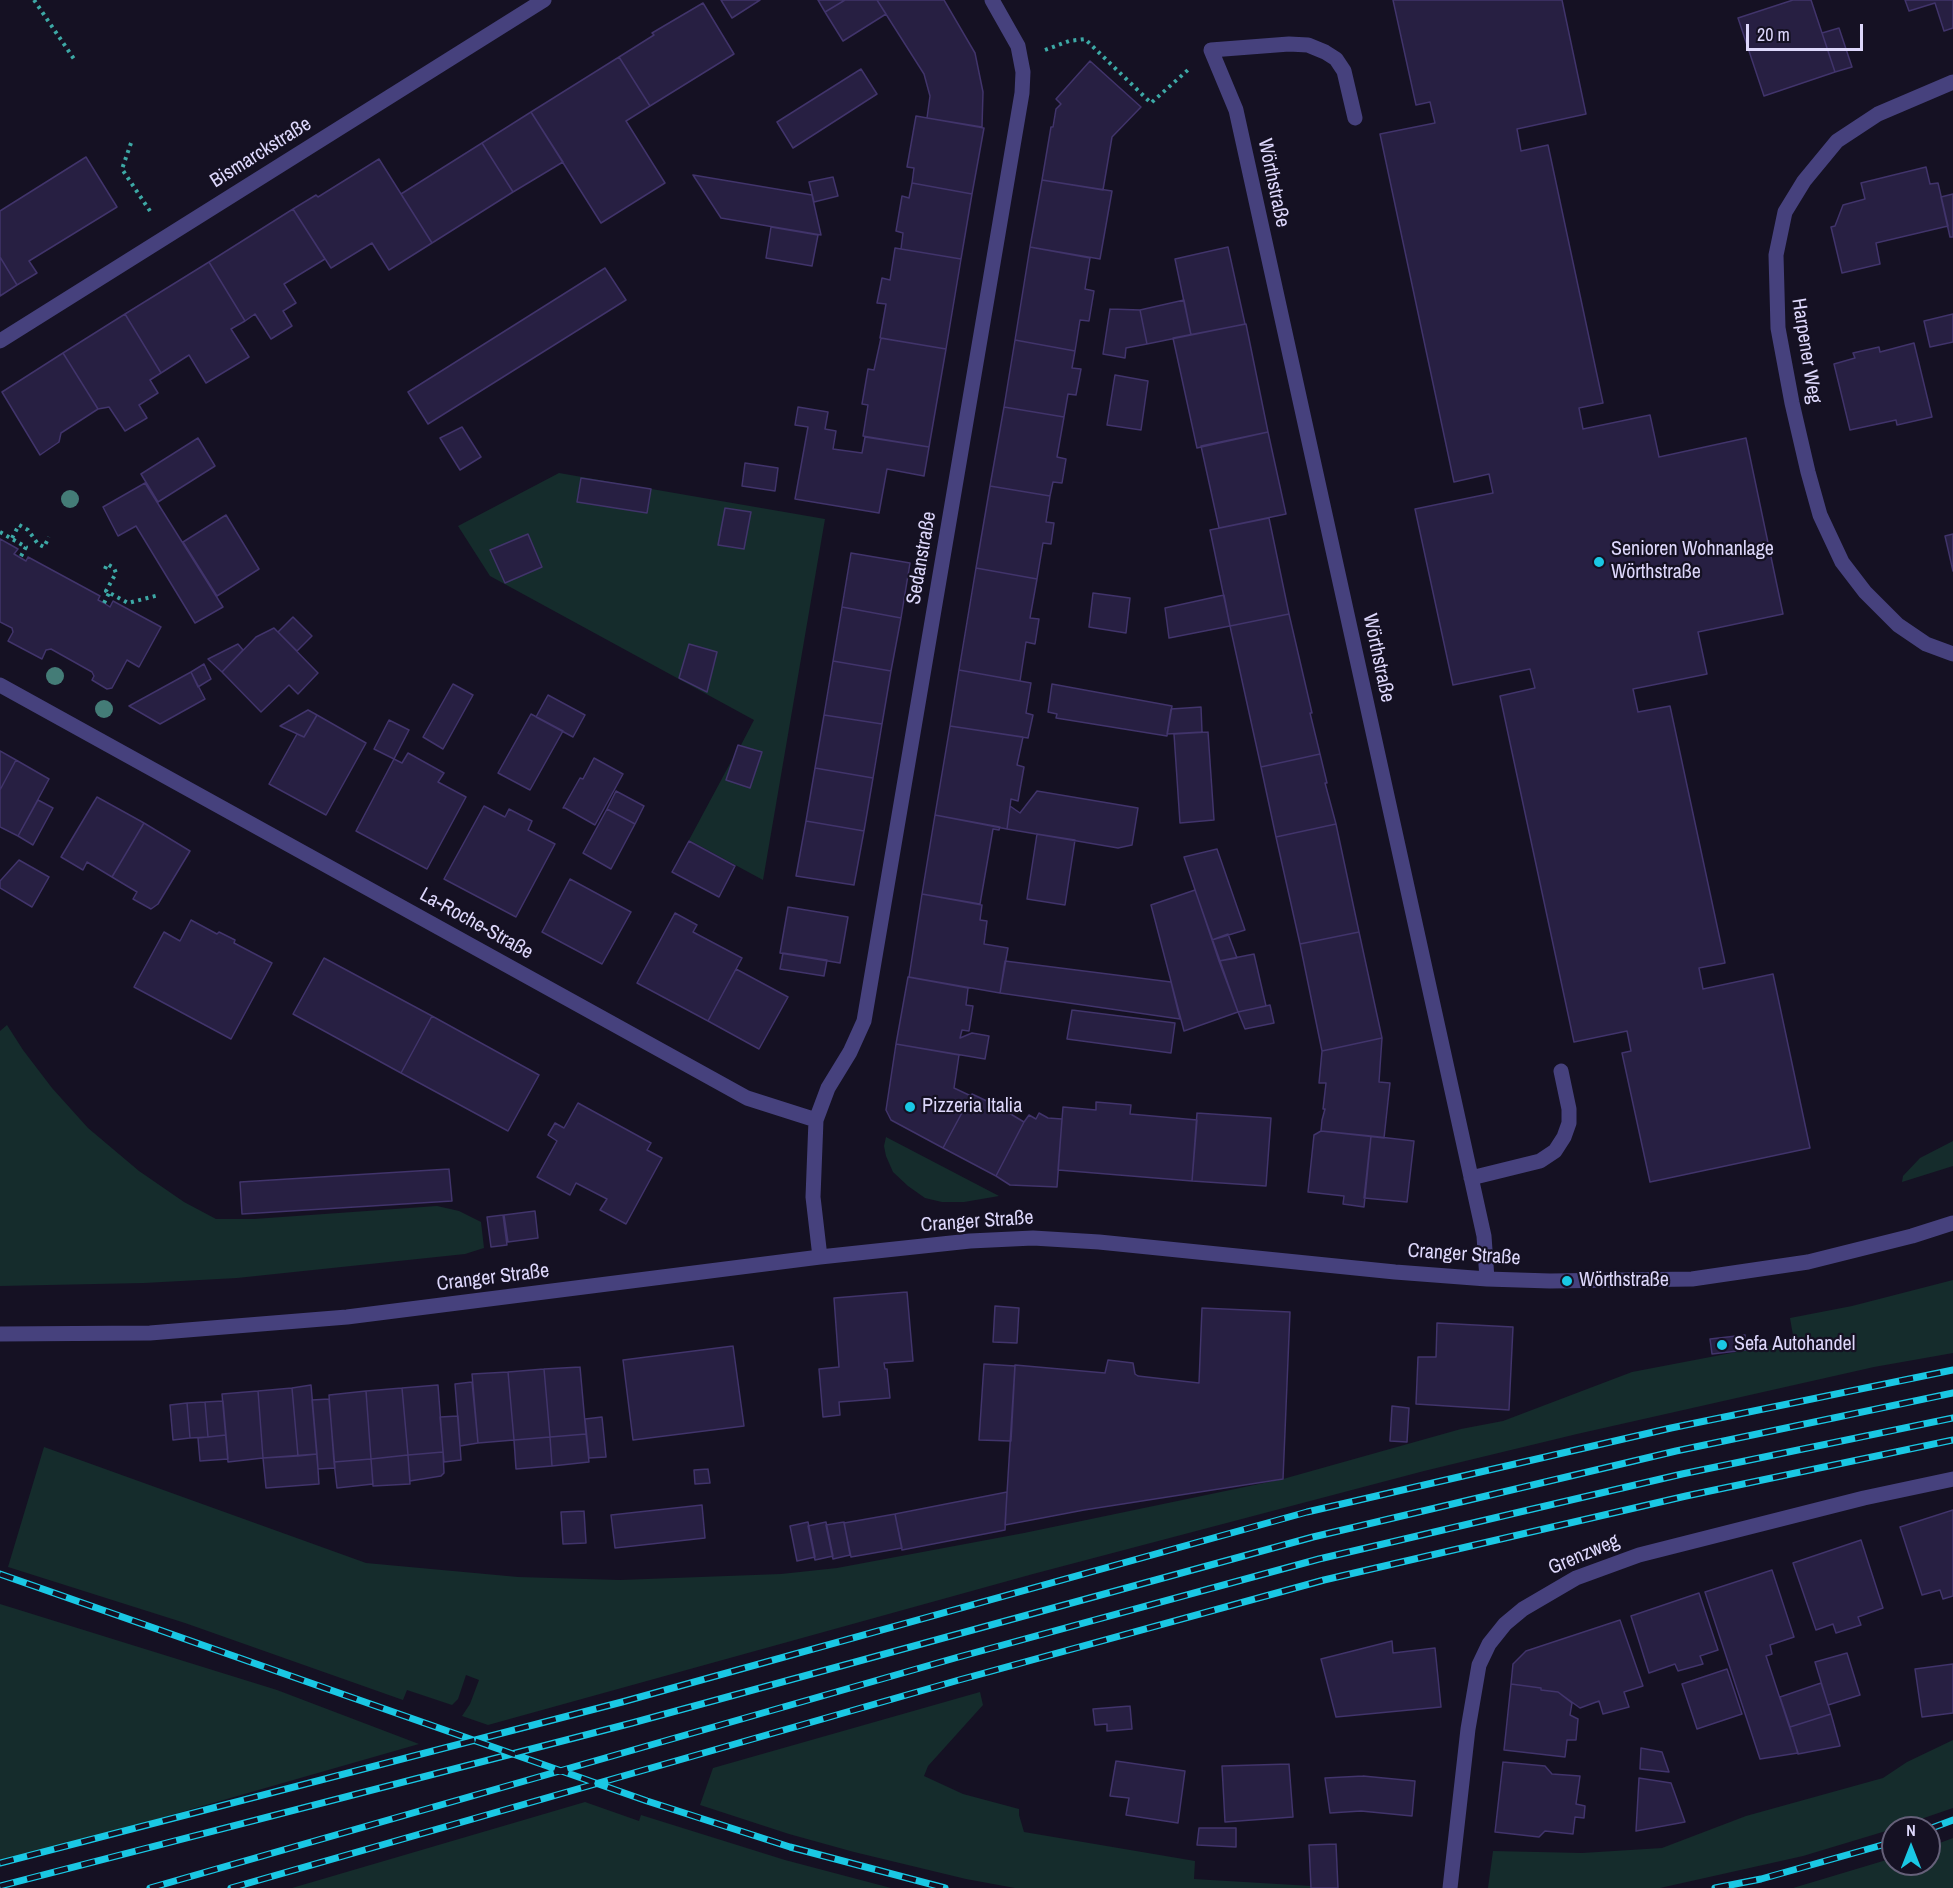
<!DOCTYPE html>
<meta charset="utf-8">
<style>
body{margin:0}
#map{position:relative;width:1953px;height:1888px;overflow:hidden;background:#151123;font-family:"Archivo Narrow",sans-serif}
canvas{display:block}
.north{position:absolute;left:1881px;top:1816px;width:60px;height:60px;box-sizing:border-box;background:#151123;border:2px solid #656079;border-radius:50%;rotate:0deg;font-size:16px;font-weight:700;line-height:24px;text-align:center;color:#ddd7fb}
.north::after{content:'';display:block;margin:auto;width:21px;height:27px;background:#1ac8e4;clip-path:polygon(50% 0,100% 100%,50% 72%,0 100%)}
.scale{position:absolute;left:1746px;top:24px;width:117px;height:27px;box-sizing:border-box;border:3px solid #ddd7fb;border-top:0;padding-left:8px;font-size:18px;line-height:21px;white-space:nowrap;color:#ddd7fb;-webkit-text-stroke:4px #151123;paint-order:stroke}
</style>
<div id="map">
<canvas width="1953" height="1888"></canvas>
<div class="north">N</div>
<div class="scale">20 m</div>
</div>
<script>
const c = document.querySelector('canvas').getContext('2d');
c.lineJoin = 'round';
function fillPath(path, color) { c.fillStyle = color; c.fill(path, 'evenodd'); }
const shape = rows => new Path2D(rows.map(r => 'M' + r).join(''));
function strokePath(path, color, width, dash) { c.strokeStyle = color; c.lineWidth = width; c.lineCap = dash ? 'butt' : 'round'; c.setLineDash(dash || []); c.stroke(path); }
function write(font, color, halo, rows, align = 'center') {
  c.font = font + ' "Archivo Narrow",sans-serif'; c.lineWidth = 4.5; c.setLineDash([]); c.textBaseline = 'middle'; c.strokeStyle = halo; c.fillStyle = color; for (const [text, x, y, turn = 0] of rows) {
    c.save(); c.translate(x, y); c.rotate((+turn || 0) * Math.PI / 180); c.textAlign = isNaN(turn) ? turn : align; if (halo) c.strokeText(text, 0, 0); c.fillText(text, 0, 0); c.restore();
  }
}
fillPath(shape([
 [559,473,825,519,763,880,689,840,733,758,738,745,741,745,754,720,490,576,458,526],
 [7,1025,23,1050,52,1088,88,1128,139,1171,184,1202,216,1219,254,1219,437,1206,459,1211,481,1222,484,1248,465,1254,237,1278,144,1283,0,1286,0,1031],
 [886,1137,999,1196,964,1202,942,1202,925,1198,908,1186,893,1172,886,1156,884,1146],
 [1953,1141,1953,1166,1902,1182,1903,1176,1920,1158],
 [1953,1280,1953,1353,1874,1367,1577,1434,1424,1471,1033,1574,488,1725,462,1716,470,1704,479,1680,466,1675,458,1699,452,1705,407,1690,403,1700,185,1623,8,1567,44,1447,366,1563,518,1577,620,1580,781,1574,837,1568,1024,1533,1283,1479,1461,1429,1503,1421,1632,1372,1794,1341,1790,1318,1852,1306],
 [0,1604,277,1690,419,1744,0,1864],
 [980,1692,983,1705,928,1766,924,1776,963,1794,1019,1809,1019,1815,1024,1832,1195,1861,1194,1879,1311,1886,1311,1888,1015,1888,966,1879,854,1852,789,1834,700,1805,713,1768],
 [1953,1740,1953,1808,1886,1831,1803,1856,1660,1888,1488,1888,1493,1851,1582,1853,1662,1848,1746,1816,1883,1778,1907,1762],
 [585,1802,639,1821,641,1815,785,1860,891,1888,292,1888],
 [1953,1838,1953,1888,1793,1888,1893,1858,1893,1864,1929,1864,1929,1847]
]), '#152c2c');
const building = shape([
 [721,0,760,0,732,18,721,0],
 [818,0,845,0,825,12,818,0],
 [845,0,877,0,886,14,843,41,825,12,845,0],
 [877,0,944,0,975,53,983,92,982,127,927,118,930,96,924,74,877,0],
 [1393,0,1562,0,1586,114,1517,129,1521,151,1548,145,1603,403,1579,408,1583,429,1650,415,1659,457,1746,438,1783,614,1698,632,1707,674,1633,689,1638,712,1670,706,1725,963,1699,968,1703,989,1773,974,1810,1148,1650,1182,1622,1053,1631,1051,1627,1031,1574,1042,1500,696,1535,688,1530,669,1453,685,1415,509,1493,493,1489,474,1454,482,1380,134,1435,123,1430,102,1416,105,1393,0],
 [1793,0,1811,0,1835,72,1764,96,1738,18,1793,0],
 [1905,0,1953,0,1953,28,1944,31,1935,3,1909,11,1905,0],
 [703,3,734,54,650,106,619,57,654,35,652,33,703,3],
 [1839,28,1852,67,1835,72,1822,33,1839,28],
 [619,57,650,106,626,121,665,183,601,223,531,112,619,57],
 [1090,61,1141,107,1112,137,1103,190,1042,180,1051,127,1053,127,1056,109,1061,104,1056,99,1090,61],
 [861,69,877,94,793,148,777,122,861,69],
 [531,112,563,162,513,192,482,143,531,112],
 [916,116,984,128,972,194,912,183,914,168,907,167,916,116],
 [482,143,513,192,432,243,401,194,482,143],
 [86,157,117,207,29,261,37,273,17,285,0,257,0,211,86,157],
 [379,159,432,243,389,270,372,243,331,268,293,209,316,195,318,197,379,159],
 [1926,167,1930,184,1938,183,1948,226,1876,243,1880,264,1842,273,1831,227,1835,226,1843,205,1865,199,1861,183,1926,167],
 [693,175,812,195,821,235,721,218,693,175],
 [833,177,838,196,814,202,809,182,833,177],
 [1042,180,1112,191,1100,259,1030,247,1042,180],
 [912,183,972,194,961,259,901,249,903,233,896,231,902,196,909,198,912,183],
 [1953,194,1953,237,1950,237,1941,197,1953,194],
 [293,209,325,259,284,284,296,303,283,311,292,326,271,339,255,314,245,321,209,262,293,209],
 [771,227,818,235,812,266,766,258,771,227],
 [1030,247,1090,258,1085,289,1094,291,1089,321,1080,320,1075,351,1015,340,1030,247],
 [1228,247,1245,324,1191,335,1175,259,1228,247],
 [895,248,961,259,946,349,880,338,886,304,877,303,882,278,890,280,895,248],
 [0,257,17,285,0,296,0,257],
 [209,262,245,321,231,329,249,357,206,383,189,355,161,373,125,314,209,262],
 [605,268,626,300,428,424,408,392,605,268],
 [1184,300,1191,335,1147,344,1140,310,1184,300],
 [1110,309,1140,310,1147,344,1126,348,1125,358,1103,354,1110,309],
 [125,314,161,373,150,380,158,393,139,405,147,418,125,431,109,407,98,409,63,353,125,314],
 [1953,314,1953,342,1930,347,1924,321,1953,314],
 [1246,324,1268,432,1197,448,1173,338,1246,324],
 [881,338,946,349,929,447,863,436,868,405,862,404,868,369,874,370,881,338],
 [1015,340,1075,351,1072,368,1081,369,1076,395,1068,394,1064,417,1004,407,1015,340],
 [1914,343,1932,417,1897,425,1896,420,1850,430,1834,364,1855,358,1853,353,1879,347,1880,352,1914,343],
 [63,353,98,409,61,433,59,442,40,455,2,392,63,353],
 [1115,375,1148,381,1141,430,1107,425,1115,375],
 [798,407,828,412,825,429,836,431,833,449,862,453,865,437,929,447,924,476,887,469,879,513,795,499,808,427,795,425,798,407],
 [1004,407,1064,417,1057,457,1066,459,1062,483,1053,482,1050,496,990,486,1004,407],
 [462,427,481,457,460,470,440,438,462,427],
 [1268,432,1286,514,1219,528,1201,446,1268,432],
 [198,438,215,466,158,502,141,474,198,438],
 [745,463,778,468,775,491,742,486,745,463],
 [581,478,651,489,647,513,577,502,581,478],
 [145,483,223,607,195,623,136,526,118,536,103,507,145,483],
 [990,486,1050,496,1046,522,1054,523,1051,544,1043,543,1037,579,976,568,990,486],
 [725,508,751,512,744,549,718,545,725,508],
 [226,515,259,569,217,596,183,542,226,515],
 [1269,518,1289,614,1230,626,1210,530,1269,518],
 [528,534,542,567,505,583,490,550,528,534],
 [1953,534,1953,571,1945,536,1953,534],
 [0,539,18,549,14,554,26,561,28,557,100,596,98,600,104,603,110,607,113,601,161,627,139,667,127,660,112,688,107,689,92,680,94,676,92,672,51,649,46,650,42,659,8,641,13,632,12,628,0,622,0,539],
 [851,553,910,563,901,618,842,607,851,553],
 [976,568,1037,579,1030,618,1039,619,1035,644,1026,642,1020,681,959,670,976,568],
 [1093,593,1130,598,1126,633,1089,627,1093,593],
 [1224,595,1230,626,1169,638,1165,608,1224,595],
 [842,607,901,618,891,671,833,661,842,607],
 [1289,614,1312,713,1310,713,1320,754,1261,767,1230,626,1289,614],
 [293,617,312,636,297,651,278,632,293,617],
 [274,628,318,673,298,694,289,685,261,712,222,672,256,637,274,628],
 [238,644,243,650,222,672,208,659,238,644],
 [689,644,717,652,707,692,679,678,689,644],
 [833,661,891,671,882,724,824,715,833,661],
 [204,664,211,679,198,687,191,672,204,664],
 [959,670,1031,683,1026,713,1033,715,1028,738,950,726,959,670],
 [191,672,205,699,160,724,129,706,191,672],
 [453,684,473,695,443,749,423,737,453,684],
 [1052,684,1172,706,1167,736,1056,718,1057,714,1048,712,1052,684],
 [548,695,585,715,573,737,536,717,548,695],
 [1201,707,1202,732,1167,734,1171,709,1201,707],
 [308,710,317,715,304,737,280,726,308,710],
 [531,714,563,731,530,790,498,773,531,714],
 [317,715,366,743,326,815,269,784,297,734,304,737,317,715],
 [824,715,882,724,873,778,815,768,824,715],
 [389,720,409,730,394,759,374,749,389,720],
 [950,726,1023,737,1017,765,1024,767,1018,801,1011,799,1007,829,935,815,950,726],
 [1208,732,1214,820,1180,823,1174,734,1208,732],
 [738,745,762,752,750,788,726,780,738,745],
 [0,751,16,760,0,790,0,751],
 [408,753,444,773,438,782,466,797,427,869,356,831,394,759,402,763,408,753],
 [1320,754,1327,783,1325,783,1336,824,1276,837,1261,767,1320,754],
 [594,758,623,774,595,825,565,808,563,808,580,778,583,779,594,758],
 [16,760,49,779,18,836,0,827,0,790,16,760],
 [815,768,873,778,864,831,806,821,815,768],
 [616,791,644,806,635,824,607,809,616,791],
 [1037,791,1138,808,1132,845,1118,848,1007,829,1010,806,1020,813,1037,791],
 [97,797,144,823,112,877,87,862,83,870,61,857,97,797],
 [38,800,53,808,33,845,18,836,38,800],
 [484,806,505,817,509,809,532,821,528,830,555,844,516,917,444,879,484,806],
 [607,809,635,824,611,869,583,853,607,809],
 [935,815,1000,827,999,830,993,829,980,904,922,894,935,815],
 [806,821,864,831,854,885,796,876,806,821],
 [144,823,190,851,158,904,151,909,133,899,137,892,112,877,144,823],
 [1336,824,1359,932,1300,944,1276,837,1336,824],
 [1037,834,1075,840,1065,905,1027,899,1037,834],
 [689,841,735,866,719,897,672,872,689,841],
 [1217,849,1245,930,1212,940,1184,857,1217,849],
 [19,860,49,877,32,907,0,888,0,881,19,860],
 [570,879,631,912,602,964,542,932,570,879],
 [1195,890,1238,1012,1184,1031,1151,905,1195,890],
 [922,894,982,905,980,920,987,921,984,944,1008,948,1000,993,909,977,922,894],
 [788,907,848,917,840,963,780,953,788,907],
 [675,913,697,925,693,932,742,958,708,1021,637,983,675,913],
 [191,920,217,934,219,932,235,940,234,943,272,963,231,1039,134,987,164,932,180,941,191,920],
 [1359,932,1382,1038,1322,1051,1300,944,1359,932],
 [1228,934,1237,958,1219,961,1212,940,1228,934],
 [783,953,827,960,824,976,780,969,783,953],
 [1254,954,1266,1006,1238,1012,1219,961,1254,954],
 [324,958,432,1016,401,1073,293,1014,324,958],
 [1005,961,1171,982,1180,1019,1000,993,1005,961],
 [736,969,788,997,759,1049,708,1021,736,969],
 [908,977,968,988,966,1005,973,1006,969,1031,962,1030,960,1038,972,1033,989,1036,985,1059,896,1044,908,977],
 [1270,1005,1274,1023,1245,1029,1238,1012,1270,1005],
 [1072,1010,1175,1023,1171,1053,1067,1039,1072,1010],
 [432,1016,539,1075,508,1131,401,1073,432,1016],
 [1382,1038,1379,1082,1390,1083,1384,1138,1321,1131,1322,1120,1325,1109,1323,1109,1326,1083,1319,1083,1322,1051,1382,1038],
 [896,1044,959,1055,954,1088,971,1096,943,1148,891,1120,886,1110,896,1044],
 [972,1094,989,1102,991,1098,1011,1109,1009,1113,1024,1122,996,1176,943,1148,972,1094],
 [1096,1102,1131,1105,1130,1114,1197,1120,1192,1181,1058,1170,1063,1107,1096,1110,1096,1102],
 [578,1103,651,1143,647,1150,662,1158,626,1224,600,1210,607,1199,576,1183,570,1195,537,1177,557,1141,548,1135,555,1123,564,1128,578,1103],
 [1039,1113,1048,1118,1062,1119,1057,1187,1010,1185,996,1176,1024,1122,1029,1115,1036,1119,1039,1113],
 [1197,1113,1271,1118,1266,1186,1192,1181,1197,1113],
 [1321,1131,1371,1136,1364,1207,1343,1204,1344,1196,1308,1192,1314,1135,1321,1131],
 [1371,1136,1414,1141,1407,1202,1364,1198,1371,1136],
 [449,1169,452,1201,242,1214,240,1182,449,1169],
 [535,1211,538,1238,508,1242,504,1215,535,1211],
 [503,1215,507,1245,491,1247,487,1217,503,1215],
 [907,1292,913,1361,884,1363,885,1369,887,1369,890,1398,839,1402,840,1415,823,1417,819,1369,839,1367,834,1298,907,1292],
 [995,1306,1019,1308,1017,1343,993,1342,995,1306],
 [1202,1308,1290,1312,1283,1479,1084,1510,1005,1525,1015,1365,1105,1373,1108,1360,1133,1363,1135,1374,1138,1376,1199,1383,1202,1308],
 [1437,1323,1513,1327,1509,1410,1416,1404,1418,1357,1436,1357,1437,1323],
 [1745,1335,1746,1350,1712,1354,1710,1339,1745,1335],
 [733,1346,744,1426,633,1440,623,1360,733,1346],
 [984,1364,1015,1366,1011,1441,979,1440,984,1364],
 [580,1367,586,1434,550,1437,544,1369,580,1367],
 [544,1369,550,1437,514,1440,508,1372,544,1369],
 [508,1372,514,1440,478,1443,472,1374,508,1372],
 [472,1382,478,1443,460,1446,455,1384,472,1382],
 [311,1385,317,1454,298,1456,292,1388,311,1385],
 [438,1385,443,1452,408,1455,402,1388,438,1385],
 [292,1388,298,1456,263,1458,258,1391,292,1388],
 [402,1388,408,1455,371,1459,366,1391,402,1388],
 [258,1391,263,1458,228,1462,222,1394,258,1391],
 [366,1391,371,1459,334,1462,329,1395,366,1391],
 [329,1399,335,1468,318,1469,312,1400,329,1399],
 [223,1401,226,1435,208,1437,205,1402,223,1401],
 [205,1402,208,1437,190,1438,187,1403,205,1402],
 [187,1403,190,1438,173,1440,170,1405,187,1403],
 [1392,1406,1409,1408,1407,1442,1390,1441,1392,1406],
 [458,1416,461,1460,444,1462,440,1417,458,1416],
 [602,1417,606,1457,589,1458,585,1419,602,1417],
 [586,1434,589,1462,552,1466,550,1437,586,1434],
 [226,1435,228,1459,200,1461,198,1438,226,1435],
 [550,1437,552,1466,516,1469,514,1440,550,1437],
 [443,1452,444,1473,441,1476,410,1481,408,1455,443,1452],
 [317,1454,319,1484,266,1488,263,1458,317,1454],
 [408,1455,410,1484,373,1486,371,1459,408,1455],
 [371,1459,373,1484,337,1488,334,1462,371,1459],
 [708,1469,710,1483,695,1484,694,1470,708,1469],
 [1007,1492,1005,1530,902,1550,895,1514,1007,1492],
 [702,1505,705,1538,615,1548,611,1515,702,1505],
 [1953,1510,1953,1596,1943,1599,1940,1590,1922,1595,1900,1527,1953,1510],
 [584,1511,586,1543,563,1544,561,1512,584,1511],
 [895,1514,902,1548,851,1557,844,1523,895,1514],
 [808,1522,815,1557,797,1561,790,1526,808,1522],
 [826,1522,833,1556,815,1560,808,1526,826,1522],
 [844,1522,850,1555,833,1559,826,1525,844,1522],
 [1861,1540,1883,1608,1858,1617,1861,1625,1836,1633,1833,1624,1816,1630,1793,1563,1861,1540],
 [1772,1570,1794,1637,1770,1645,1772,1654,1766,1656,1798,1753,1760,1759,1705,1592,1772,1570],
 [1699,1593,1718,1650,1700,1656,1703,1664,1678,1671,1675,1664,1649,1673,1631,1616,1699,1593],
 [1620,1620,1643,1686,1624,1692,1629,1707,1603,1714,1599,1701,1580,1708,1558,1692,1541,1690,1541,1688,1511,1684,1513,1664,1526,1651,1620,1620],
 [1392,1641,1393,1653,1435,1648,1441,1707,1336,1717,1321,1659,1392,1641],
 [1847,1653,1860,1695,1828,1705,1815,1662,1847,1653],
 [1953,1664,1953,1713,1922,1717,1915,1669,1953,1664],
 [1727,1669,1742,1714,1697,1729,1682,1684,1727,1669],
 [1821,1683,1831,1714,1790,1727,1780,1697,1821,1683],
 [1511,1684,1541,1688,1541,1690,1558,1692,1572,1703,1570,1715,1578,1719,1576,1740,1567,1740,1565,1757,1504,1750,1511,1684],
 [1130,1706,1132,1729,1107,1731,1107,1724,1095,1725,1093,1709,1130,1706],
 [1831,1714,1840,1746,1798,1754,1790,1727,1831,1714],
 [1641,1748,1662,1752,1669,1772,1640,1769,1641,1748],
 [1116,1761,1185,1771,1178,1823,1126,1815,1129,1798,1110,1796,1116,1761],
 [1503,1762,1545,1766,1552,1774,1580,1776,1576,1804,1585,1806,1584,1818,1575,1817,1573,1834,1545,1831,1539,1837,1495,1832,1503,1762],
 [1289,1764,1293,1817,1225,1822,1222,1766,1289,1764],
 [1363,1776,1415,1781,1412,1816,1361,1811,1330,1813,1325,1778,1363,1776],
 [1639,1778,1671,1783,1685,1822,1636,1831,1639,1778],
 [1199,1828,1236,1828,1236,1847,1197,1845,1199,1828],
 [1336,1844,1338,1888,1311,1888,1309,1845,1336,1844]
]);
fillPath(building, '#271f42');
strokePath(building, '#41346b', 1.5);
strokePath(shape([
 [34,0,74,59],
 [1045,50,1069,41,1085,39,1151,103,1189,69],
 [131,143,122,169,152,214],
 [0,532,26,547,20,558],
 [12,538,19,525,28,530,38,544,44,547,49,537],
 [105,569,107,564,114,568,116,573,106,591,128,603,159,595],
 [104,603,109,593]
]), '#3da9a6', 4, [3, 4.5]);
strokePath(shape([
 [1953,82,1878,114,1837,141,1804,181,1785,212,1776,255,1778,328,1792,403,1808,472,1820,515,1842,562,1865,592,1898,625,1926,644,1953,654],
 [1355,118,1344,71,1336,59,1325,52,1308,45,1289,44,1211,50,1236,110,1484,1236,1487,1279],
 [0,341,544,0],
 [0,685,747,1098,816,1120],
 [1471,1178,1540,1161,1555,1151,1564,1137,1569,1123,1569,1109,1561,1071],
 [820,1257,813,1197,816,1120,828,1088,850,1052,864,1021,1022,93,1023,72,1018,46,992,0],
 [0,1334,150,1333,347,1317,820,1257,970,1241,1033,1238,1099,1242,1395,1272,1487,1279,1550,1281,1692,1279,1808,1262,1912,1236,1953,1223],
 [1450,1888,1468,1729,1479,1665,1489,1644,1505,1624,1523,1609,1576,1578,1639,1555,1864,1498,1953,1479]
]), '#46417d', 15);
const rail = shape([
 [0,1574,647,1801,790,1847,945,1888],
 [1929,1829,1953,1820],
 [0,1863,622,1702,1307,1512,1671,1428,1953,1370],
 [0,1886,632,1723,1313,1537,1676,1451,1953,1393],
 [150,1888,955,1658,1319,1559,1682,1474,1953,1418],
 [231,1888,959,1680,1324,1580,1686,1496,1953,1440],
 [1715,1888,1761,1879,1893,1842]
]);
strokePath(rail, '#1ac8e4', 7);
strokePath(rail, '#151123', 4.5, [14]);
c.fillStyle = '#447c77';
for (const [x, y] of [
 [70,499],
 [55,676],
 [104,709]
]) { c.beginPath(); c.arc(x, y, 9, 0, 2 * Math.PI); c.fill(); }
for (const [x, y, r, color] of [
 [1599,562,6,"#1ac8e4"],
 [910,1107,6,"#1ac8e4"],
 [1567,1281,6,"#1ac8e4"],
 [1722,1345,6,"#1ac8e4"]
]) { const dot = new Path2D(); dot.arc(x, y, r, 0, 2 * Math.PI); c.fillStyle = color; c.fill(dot); strokePath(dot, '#151123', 2); }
write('20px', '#ddd7fb', '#151123', [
 ["Bismarckstraße",261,153,-32],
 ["Wörthstraße",1273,183,78],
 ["Harpener Weg",1806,351,81],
 ["Sedanstraße",922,558,-80],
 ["Wörthstraße",1378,658,78],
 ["La-Roche-Straße",476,924,29],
 ["Cranger Straße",977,1222,-4],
 ["Cranger Straße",1464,1255,4],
 ["Cranger Straße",493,1278,-7],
 ["Grenzweg",1584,1555,-23]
]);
write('20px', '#ddd7fb', '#151123', [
 ["Senioren Wohnanlage",1611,550],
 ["Wörthstraße",1611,573],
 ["Pizzeria Italia",922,1107],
 ["Wörthstraße",1579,1281],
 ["Sefa Autohandel",1734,1345]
], 'left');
</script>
